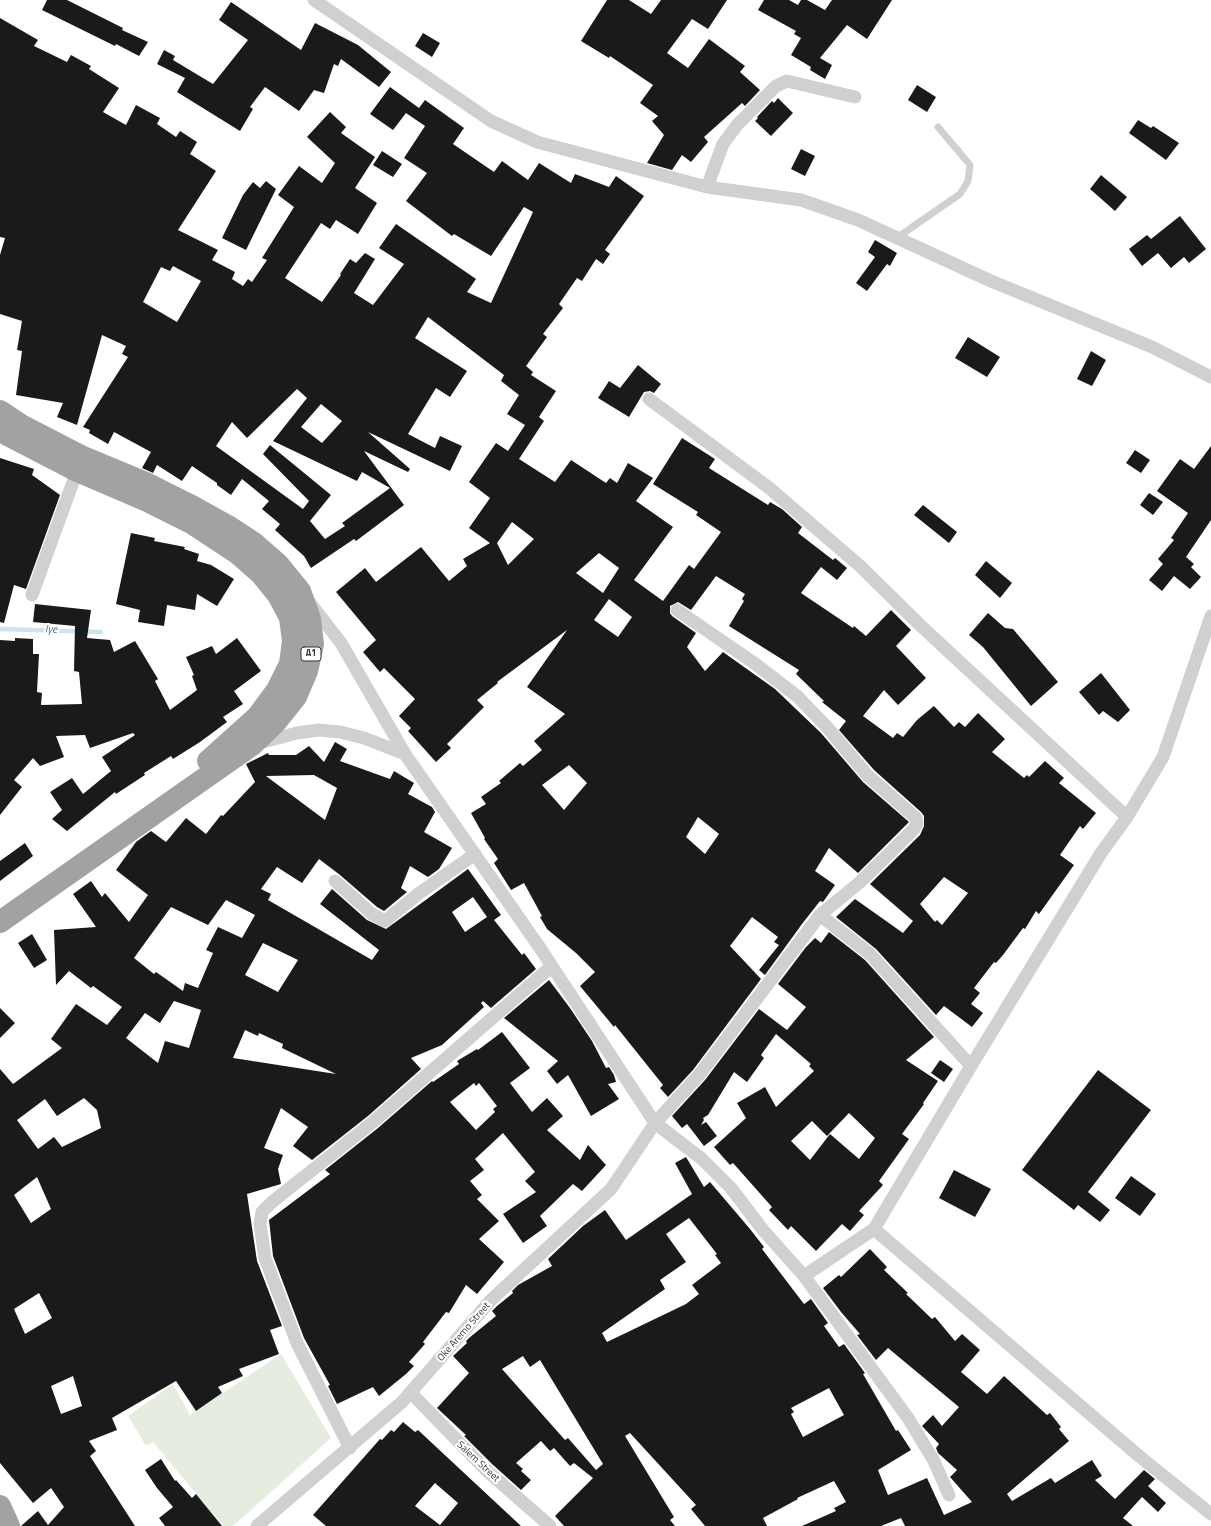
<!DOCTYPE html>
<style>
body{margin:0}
canvas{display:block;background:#fff}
</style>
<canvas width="1211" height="1526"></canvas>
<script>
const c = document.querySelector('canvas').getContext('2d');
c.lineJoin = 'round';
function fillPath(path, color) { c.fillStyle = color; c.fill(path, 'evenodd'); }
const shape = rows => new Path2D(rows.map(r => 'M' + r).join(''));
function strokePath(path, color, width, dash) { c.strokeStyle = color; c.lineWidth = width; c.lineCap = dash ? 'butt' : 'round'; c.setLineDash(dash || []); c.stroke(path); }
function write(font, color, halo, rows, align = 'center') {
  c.font = font + ' "Titillium Web",sans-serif'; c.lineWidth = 4; c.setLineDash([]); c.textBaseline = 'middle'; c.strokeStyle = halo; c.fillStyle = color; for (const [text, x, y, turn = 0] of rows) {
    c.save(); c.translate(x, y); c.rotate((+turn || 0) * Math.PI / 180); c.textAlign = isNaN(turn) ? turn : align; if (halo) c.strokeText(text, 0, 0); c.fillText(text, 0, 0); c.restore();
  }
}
fillPath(shape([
 [281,1354,331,1438,233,1526,223,1526,153,1442,146,1446,128,1416,173,1384,190,1415]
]), '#e6ecdf');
strokePath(shape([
 [0,629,101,632]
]), '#cfe2ee', 4.5);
fillPath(shape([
 [47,0,67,0,123,28,122,30,148,42,139,56,116,44,115,46,42,10],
 [607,0,629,0,651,14,661,0,727,0,708,29,692,19,667,53,688,68,709,39,745,66,740,72,760,90,745,106,742,103,704,137,708,142,691,162,682,155,672,170,647,163,664,135,652,121,658,116,640,103,653,85,610,56,609,58,581,41],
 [764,0,789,0,798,5,801,0,807,0,825,10,832,0,892,0,867,39,847,25,820,58,832,65,825,79,810,70,811,67,791,55,801,38,794,34,796,31,758,10],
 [231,2,301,50,315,23,358,45,391,72,379,87,341,59,338,66,334,64,324,93,314,90,299,111,265,87,250,107,253,109,240,131,177,92,185,78,157,64,164,50,175,56,173,60,213,84,248,40,219,20],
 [0,18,38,40,34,46,67,62,71,55,91,66,89,69,119,88,103,112,126,125,136,105,160,118,157,124,176,137,180,131,197,142,190,154,216,171,178,230,218,250,212,260,235,272,232,279,243,286,248,279,252,282,267,260,262,258,294,207,278,195,299,166,322,183,335,163,307,137,330,112,346,127,341,133,375,157,355,188,377,203,358,234,336,220,330,229,321,223,285,278,322,302,341,275,340,274,350,259,356,263,365,253,375,259,354,293,373,305,404,264,379,248,396,224,476,279,467,292,491,303,533,212,524,207,491,256,454,234,452,236,406,201,427,173,404,158,425,126,406,113,393,130,370,114,390,87,419,108,425,100,464,128,453,144,494,172,502,161,528,180,539,163,571,183,575,174,609,187,616,176,644,196,605,250,610,254,603,264,596,259,582,281,577,278,559,304,563,308,543,334,547,337,526,366,533,372,531,375,556,391,539,417,544,421,519,459,555,482,571,460,606,483,610,478,617,483,628,463,653,478,636,501,673,527,634,580,663,601,689,565,694,569,721,532,696,515,698,512,653,484,682,438,715,459,709,468,768,505,770,502,782,509,802,527,798,533,833,560,835,558,847,568,837,580,821,567,801,593,853,628,854,626,866,636,891,610,911,630,896,646,926,678,898,705,884,690,863,716,893,738,897,733,903,737,917,720,934,706,954,727,959,722,965,727,978,713,1005,739,992,752,1024,778,1027,775,1029,777,1045,761,1064,778,1059,783,1096,813,1083,829,1080,826,1060,855,1074,865,1039,914,1036,911,1025,929,1023,928,1003,955,996,963,994,962,974,988,980,993,971,1004,983,1013,972,1027,944,1006,936,1015,876,949,836,917,855,899,903,933,913,921,870,884,920,835,924,826,924,816,921,812,874,770,839,730,846,721,822,702,824,701,796,674,799,670,729,626,744,601,742,599,745,594,716,576,691,610,678,602,670,606,670,613,672,616,696,633,687,647,705,671,723,652,775,689,821,733,863,782,909,822,858,873,829,848,815,871,835,885,823,902,820,901,802,924,765,975,759,970,779,945,774,942,778,937,752,917,730,946,761,979,693,1070,668,1097,660,1088,663,1085,615,1025,614,1027,580,986,595,972,576,953,547,929,540,917,542,916,524,883,511,890,494,863,498,859,484,839,485,838,471,813,486,804,481,797,501,783,499,781,520,763,523,766,542,750,534,741,565,714,527,687,567,630,497,682,498,683,477,700,484,707,447,744,451,748,436,762,408,731,411,728,399,716,415,699,384,668,380,672,363,652,376,640,336,592,365,568,376,582,421,547,449,581,467,566,463,559,490,543,469,528,490,498,469,482,496,443,508,451,525,425,507,414,519,395,501,381,504,375,428,317,415,338,467,371,450,397,436,388,408,434,435,448,440,436,462,446,450,471,368,432,410,469,408,472,364,451,404,505,356,541,354,539,311,568,304,556,275,530,280,524,262,509,269,501,242,479,231,495,217,485,217,483,192,466,182,481,157,465,153,473,142,468,151,452,114,432,108,444,89,433,90,430,83,427,128,357,122,354,126,346,102,335,77,425,57,417,63,403,16,395,22,351,17,350,22,321,0,314,0,255,5,238,0,237],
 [173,266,201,281,177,322,143,302,161,267,170,271],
 [297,389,307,398,273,441,357,481,362,472,390,488,342,523,345,526,325,539,310,521,331,495,270,445,263,454,309,501,303,509,216,446,232,422,247,438],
 [321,404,342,421,322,443,301,427],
 [512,522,534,539,508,565,497,543],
 [599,553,619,568,603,593,576,573],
 [609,599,632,617,618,637,594,620],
 [569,765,587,783,564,810,542,785],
 [698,817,719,834,705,854,686,837],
 [944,877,968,893,942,925,937,920,935,922,920,904],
 [423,33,440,43,432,57,415,46],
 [917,85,936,97,927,112,908,100],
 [778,98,793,113,771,136,755,121,758,118,757,117,772,101,774,103],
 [1138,120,1151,128,1153,126,1179,143,1166,160,1129,133],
 [801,149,815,156,805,176,791,169],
 [382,151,402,164,393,177,373,165],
 [1101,175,1127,197,1115,211,1090,189],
 [266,181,276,189,246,250,222,238,243,195,253,182,260,188],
 [1180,216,1206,249,1189,263,1184,257,1171,268,1158,253,1142,266,1129,249,1147,235,1151,239],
 [875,240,897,253,890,266,887,264,867,291,856,283,875,257,868,252],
 [968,337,1000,357,987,377,955,358],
 [1091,351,1106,360,1092,386,1077,379],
 [638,365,661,384,654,393,650,391,644,392,629,417,598,398,609,381,620,388],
 [1211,446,1211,520,1186,557,1194,564,1191,567,1201,577,1190,589,1174,576,1162,591,1149,580,1163,564,1158,559,1174,540,1171,538,1188,513,1157,491,1180,459,1194,469],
 [1135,450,1150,460,1141,473,1126,463],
 [0,458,34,469,32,475,60,495,26,589,14,585,4,623,0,622],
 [1149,493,1163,502,1153,515,1140,505],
 [923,505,957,532,949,543,914,515],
 [131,533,155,538,154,541,185,547,184,549,199,554,197,561,211,565,234,579,217,606,197,594,195,610,167,605,164,626,138,622,140,610,116,604],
 [986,561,1012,583,1000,598,975,575],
 [35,604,91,610,87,638,110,640,114,652,135,641,158,679,155,681,170,710,197,690,192,676,194,675,186,657,212,646,216,654,237,638,261,671,234,691,243,704,223,717,227,722,200,742,173,759,171,756,144,773,145,775,116,794,115,792,67,831,52,819,62,810,50,792,72,778,83,794,111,771,102,757,135,735,133,733,90,748,85,735,56,736,64,757,40,766,33,758,14,780,22,787,0,815,0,640,15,641,15,638,33,639,33,654,39,654,37,692,42,693,41,705,82,704,79,672,74,671,75,626,33,622],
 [988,613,1005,628,1013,629,1058,682,1031,706,983,647,969,635],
 [1101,673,1130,710,1118,722,1103,711,1099,715,1079,692],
 [335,742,347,749,340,761,390,779,394,771,414,783,408,794,432,807,435,812,424,832,452,848,439,869,428,877,410,866,401,888,407,892,384,911,377,907,340,875,319,859,302,883,277,867,261,889,271,894,268,900,372,960,379,950,320,904,332,889,367,920,386,929,468,869,501,915,494,920,522,955,524,953,536,969,491,1008,483,1001,481,1003,484,1007,442,1045,411,1058,421,1069,368,1116,312,1160,293,1146,308,1127,281,1108,264,1148,283,1155,278,1169,281,1184,247,1194,257,1261,282,1326,270,1330,279,1354,239,1369,243,1376,218,1387,222,1393,196,1411,176,1381,112,1418,117,1430,89,1441,96,1451,90,1456,135,1526,21,1526,38,1511,48,1525,64,1507,51,1488,33,1503,0,1463,0,1069,13,1084,62,1048,51,1039,76,1004,107,1025,122,1007,93,986,91,988,69,971,56,985,54,930,96,927,73,894,91,881,102,897,105,893,129,922,148,895,116,870,136,842,151,831,166,842,186,818,206,834,221,815,223,816,255,782,246,764,268,753,269,755,296,755,309,746,324,762],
 [314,775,337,788,325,820,266,776],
 [473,897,487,917,465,932,452,912],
 [226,900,255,915,242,938,218,927,206,950,213,953,198,988,185,983,183,991,156,972,154,974,134,958,171,907,208,925],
 [263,943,298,960,278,992,245,975],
 [174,1001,201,1010,189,1048,165,1041,158,1063,126,1038,145,1013,160,1023],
 [245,1030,258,1036,259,1033,283,1044,282,1048,336,1074,233,1058],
 [84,1098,97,1110,101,1128,62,1147,54,1137,38,1149,17,1120,45,1099,57,1116],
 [37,1177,51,1209,31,1223,14,1195],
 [39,1293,52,1318,25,1334,14,1309],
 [73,1376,82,1406,61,1414,51,1386],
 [25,843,33,856,0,881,0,861],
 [829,932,865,960,934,1037,906,1060,938,1081,923,1103,924,1104,902,1134,909,1139,879,1181,883,1185,859,1211,864,1215,850,1231,842,1224,816,1251,791,1226,788,1230,769,1210,772,1207,733,1163,730,1165,714,1147,746,1118,737,1103,765,1087,776,1107,814,1071,809,1066,811,1064,776,1034,761,1055,764,1058,747,1082,734,1072,708,1115,703,1118,704,1120,701,1125,706,1122,717,1136,704,1146,687,1124,682,1128,672,1116,705,1080,759,1009,787,1030,806,1007,778,984,806,947,815,938,821,943],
 [849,1113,875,1138,859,1159,830,1134,810,1160,791,1141,812,1121,827,1136],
 [32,934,47,960,34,968,18,943],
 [549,980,570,1008,592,1041,606,1068,609,1067,614,1075,616,1082,608,1084,619,1099,591,1116,568,1075,557,1084,547,1071,558,1061,504,1018],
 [0,1008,15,1023,0,1038],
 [502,1032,530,1068,510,1083,532,1112,547,1098,563,1116,547,1130,580,1160,588,1145,606,1165,582,1191,573,1184,540,1216,547,1226,523,1243,503,1214,536,1192,525,1181,535,1172,503,1133,475,1159,484,1170,470,1181,482,1195,477,1199,499,1221,479,1239,504,1262,477,1294,466,1285,449,1313,446,1312,423,1342,425,1344,409,1362,414,1366,406,1374,379,1396,373,1387,337,1404,328,1386,330,1385,304,1338,273,1256,269,1220,330,1174,325,1170,378,1128,432,1081,433,1082,459,1064,457,1061,477,1049,478,1050],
 [474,1083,476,1086,479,1083,497,1106,493,1109,495,1112,476,1130,450,1102],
 [940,1060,953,1069,944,1082,931,1073],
 [1098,1070,1151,1110,1088,1192,1110,1210,1100,1222,1078,1205,1074,1210,1022,1170],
 [686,1157,704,1187,710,1182,750,1229,764,1247,762,1249,804,1304,811,1299,828,1323,824,1326,839,1347,844,1344,865,1373,863,1374,896,1431,898,1430,911,1450,878,1470,888,1495,927,1478,944,1515,972,1502,950,1477,957,1470,938,1453,936,1448,939,1444,922,1426,933,1415,942,1426,959,1407,888,1348,876,1360,857,1335,860,1334,841,1312,823,1288,839,1275,841,1277,870,1249,887,1267,884,1270,908,1293,906,1294,932,1319,935,1317,955,1341,962,1334,980,1350,961,1372,987,1394,1004,1376,1047,1415,1050,1413,1061,1427,1059,1429,1069,1441,1007,1494,1012,1501,1051,1478,1055,1483,1092,1460,1102,1476,1095,1480,1115,1499,1144,1470,1155,1479,1148,1486,1166,1503,1158,1512,1142,1497,1123,1518,1133,1526,905,1526,901,1518,881,1526,802,1526,836,1511,834,1508,846,1502,834,1481,797,1498,798,1499,763,1518,767,1526,705,1526,691,1509,696,1505,630,1433,625,1436,674,1517,670,1520,675,1526,564,1526,555,1516,593,1478,574,1463,570,1466,554,1448,550,1451,541,1441,516,1463,523,1469,521,1471,531,1480,521,1490,492,1464,464,1436,466,1435,437,1408,469,1373,453,1356,467,1343,466,1341,469,1338,496,1316,492,1311,497,1306,513,1293,512,1291,518,1285,552,1266,548,1259,583,1226,605,1210,626,1240,692,1194,675,1163],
 [689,1218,717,1254,715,1255,721,1263,692,1285,699,1294,686,1304,607,1342,602,1333,665,1289,660,1280,686,1262,666,1234],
 [523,1356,530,1367,540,1360,603,1464,596,1470,568,1438,565,1440,502,1369],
 [829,1388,844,1415,803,1437,791,1414,794,1412,791,1408],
 [954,1170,991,1189,975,1217,939,1198],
 [1131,1176,1156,1194,1140,1216,1115,1198],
 [403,1422,415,1432,418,1430,521,1526,326,1526,313,1515,380,1439,382,1440,391,1430,394,1432],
 [435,1483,458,1503,440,1525,415,1506],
 [161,1459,175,1481,176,1480,192,1498,196,1494,222,1526,165,1526,159,1518,173,1507,157,1488,145,1470]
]), '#1a1a1a');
strokePath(shape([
 [898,237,960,194,968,181,970,165,938,127]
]), '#d0d0d0', 7);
strokePath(shape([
 [314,0,491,121,537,142,707,187,801,200,858,220,991,281,1152,347,1211,377],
 [707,187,723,144,737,125,776,86,787,81,855,97],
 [649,399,768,487,860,566,921,626,1127,817],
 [32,595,77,471],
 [310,603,341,643,405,754,540,948,655,1123,702,1159,731,1188,763,1230,804,1276,874,1229,971,1066,1101,853,1127,817,1163,757,1211,616],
 [259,743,297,733,319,730,340,732,364,738,405,754],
 [335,881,372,914,385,921,418,894,475,854],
 [820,915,870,954,971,1066],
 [874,1229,1139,1456,1211,1514],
 [804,1276,908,1418,934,1461,949,1495],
 [411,1393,486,1470,550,1526],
 [350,1448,297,1343,265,1258,260,1224,262,1212,272,1202,373,1122,552,966],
 [257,1526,402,1402,491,1300,611,1189,655,1123,699,1075,820,915,859,883,914,829,917,823,916,818,868,776,826,726,797,696,754,663,677,610]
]), '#d0d0d0', 13);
strokePath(shape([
 [0,411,21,425,83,457,148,484,192,506,228,526,254,543,278,564,300,591,310,619,313,644,307,671,296,697,276,722,252,745,0,922],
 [0,431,77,471,147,501,193,524,237,553,261,574,278,595,290,618,293,641,290,664,277,690,257,717,208,761],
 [0,1506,9,1526]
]), '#a2a2a2', 22);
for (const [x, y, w] of [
 [311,654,20]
]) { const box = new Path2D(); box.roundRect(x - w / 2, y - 7, w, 14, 3); c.fillStyle = '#fff'; c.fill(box); strokePath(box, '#333', 1); }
write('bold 9px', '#333', null, [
 ["A1",311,654]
]);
write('10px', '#333', '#fff', [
 ["Oke Aremo Street",464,1332,-49],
 ["Salem Street",478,1462,43]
]);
write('italic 11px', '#3f7597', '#fff', [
 ["Iye",51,630,2]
]);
</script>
